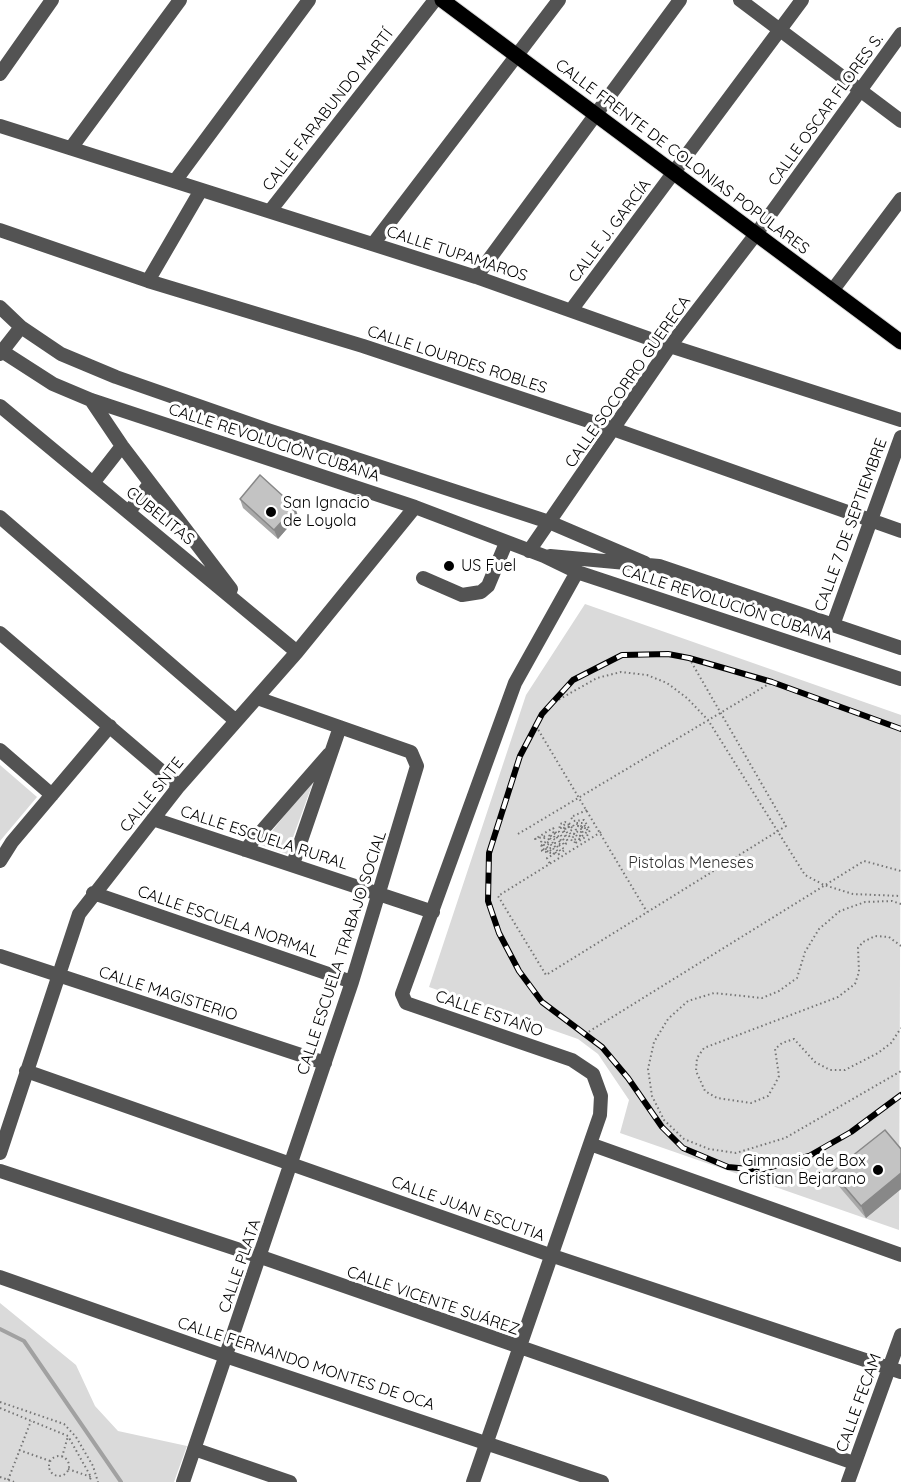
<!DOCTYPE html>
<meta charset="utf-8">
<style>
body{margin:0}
canvas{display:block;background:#fff}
</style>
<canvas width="901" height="1482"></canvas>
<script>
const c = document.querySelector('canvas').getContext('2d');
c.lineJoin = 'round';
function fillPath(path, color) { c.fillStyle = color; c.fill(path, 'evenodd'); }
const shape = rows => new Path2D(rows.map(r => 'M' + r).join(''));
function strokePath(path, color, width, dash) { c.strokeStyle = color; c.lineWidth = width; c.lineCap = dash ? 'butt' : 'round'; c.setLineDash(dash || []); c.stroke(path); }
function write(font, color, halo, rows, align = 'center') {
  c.font = font + ' Quicksand,sans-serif'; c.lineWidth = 6; c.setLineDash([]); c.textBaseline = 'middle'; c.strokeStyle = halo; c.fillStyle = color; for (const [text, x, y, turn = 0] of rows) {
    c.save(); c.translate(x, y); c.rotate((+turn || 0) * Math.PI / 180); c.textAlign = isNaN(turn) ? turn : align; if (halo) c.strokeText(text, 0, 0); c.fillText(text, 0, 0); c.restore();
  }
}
fillPath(shape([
 [585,604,901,715,899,1230,620,1133,629,1100,598,1054,578,1039,429,987,526,695],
 [0,765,37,797,0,841],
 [315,777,287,854,261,845],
 [0,1303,76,1365,95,1406,118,1431,187,1446,174,1482,0,1482]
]), '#dadada');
strokePath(shape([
 [0,1329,24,1341,121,1482]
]), '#a1a1a1', 4);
const major = shape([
 [442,0,901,342]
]);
strokePath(major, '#dbdbdb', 17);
strokePath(shape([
 [551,704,597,678,621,672,647,675,667,683,687,698,708,720,805,875,824,885,853,894,901,896],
 [536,726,647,912],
 [601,832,498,896,546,975,786,826,689,658],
 [518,834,772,682],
 [550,838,559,854,557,855,550,843,546,846,554,854,547,858,550,864],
 [559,845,565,850,561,852,555,843,561,844,553,831,555,840,549,834,550,838,542,845,543,849,551,853,542,851,541,842,546,836,535,839,553,828,564,845,566,844,559,832,560,824,565,822,573,825,576,830,574,834,581,829,578,826,582,827,580,836,585,828,575,823,583,823,588,831,579,839,576,835,573,837,569,832,573,829,570,825,565,824,561,828,568,842,563,828,569,827,565,829,572,841,576,839,574,844,587,836,590,830,584,820,573,821,571,817,587,810],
 [551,848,546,849,544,845,551,840],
 [901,904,892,901,865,902,840,911,819,929,805,952,797,978,779,991,762,998,714,993,688,1001,668,1019,654,1042,648,1069,652,1096,664,1120,684,1139,709,1149,736,1153,785,1138,901,1071],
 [901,946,889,937,875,936,863,942,858,948,859,972,855,984,838,997,704,1048,697,1058,696,1071,705,1091,717,1098,751,1103,768,1096,775,1084,779,1076,775,1049,782,1043,794,1039,815,1062,830,1070,845,1070,878,1053,891,1043,901,1028],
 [585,1034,864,861,901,871],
 [0,1402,64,1424,76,1437,93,1466,98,1482],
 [0,1408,68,1436,91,1477,89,1482],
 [19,1450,50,1461],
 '49 1466a10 10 0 1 1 20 0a10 10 0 1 1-20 0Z',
 [62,1457,68,1436],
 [68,1469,91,1477],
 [0,1477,14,1482],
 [8,1480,31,1421]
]), '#757575', 2, [1.5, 3]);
strokePath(shape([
 [740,0,901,121],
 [0,74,52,0],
 [0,126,476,277,670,346,901,420],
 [71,148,180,0],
 [175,181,309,0],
 [270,211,435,0],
 [0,230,148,281,363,346,613,429,901,531],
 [373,244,559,0],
 [476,277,680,0],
 [148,281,201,190],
 [832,291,901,199],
 [0,307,21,327,0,354],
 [572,309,802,0],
 [21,327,61,354,116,377,268,430,549,522,645,563],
 [0,350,53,384,91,400,415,507,544,556,577,572,901,679],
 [91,400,122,446,231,589],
 [0,406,297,652],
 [93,483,122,446],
 [129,512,150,483],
 [0,517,236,721],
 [529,551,670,346,756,234,901,34],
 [550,556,659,566,901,648],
 [423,578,462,595,481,592,488,586,506,543],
 [833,625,901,437],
 [0,633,179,786],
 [0,750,52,795],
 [153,819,433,912],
 [245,850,329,754],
 [0,861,12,842,110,726],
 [293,864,340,727],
 [93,893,352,982],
 [0,956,325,1063],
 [26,1071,550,1255,901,1372],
 [590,1144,901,1255],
 [0,1153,79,914,179,786,297,652,415,507],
 [0,1171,261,1257,854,1463],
 [0,1277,225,1356,602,1482],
 [194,1449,290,1482],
 [183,1482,352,982,417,766,411,752,257,698],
 [473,1482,600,1115,601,1096,593,1074,572,1060,406,1003,402,994,515,683,577,572],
 [848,1482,901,1335]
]), '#535353', 14);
strokePath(major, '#000', 15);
const rail = shape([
 [901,729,772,682,689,658,668,654,622,655,573,680,542,714,520,756,489,853,488,901,499,933,519,971,542,1002,602,1047,628,1078,662,1127,683,1148,728,1167,760,1170,809,1156,851,1132,901,1095]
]);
strokePath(rail, '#000', 6);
strokePath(rail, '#fff', 4, [11]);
fillPath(shape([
 [240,499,298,516,278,539,243,508],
 [901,1149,901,1189,866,1218,837,1184,832,1172]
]), '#a8a8a8');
fillPath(shape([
 [295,507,298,516,278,539,274,530],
 [901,1173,901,1189,866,1218,861,1206]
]), '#888');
const building = shape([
 [260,475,295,507,274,530,240,499,260,475],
 [885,1130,901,1149,901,1173,861,1206,832,1172,885,1130]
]);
fillPath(building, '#c3c3c3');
strokePath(building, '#888', 1.5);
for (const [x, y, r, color] of [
 [271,512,6,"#000"],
 [449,566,6,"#000"],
 [878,1170,6,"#000"]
]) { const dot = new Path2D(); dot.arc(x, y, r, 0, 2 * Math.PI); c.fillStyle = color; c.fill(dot); strokePath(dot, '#fff', 2); }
write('16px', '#000', '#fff', [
 ["CALLE FARABUNDO MARTÍ",328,110,-52],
 ["CALLE OSCAR FLORES S.",826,110,-54],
 ["CALLE FRENTE DE COLONIAS POPULARES",682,157,37],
 ["CALLE J. GARCÍA",610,231,-53],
 ["CALLE TUPAMAROS",457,254,18],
 ["CALLE LOURDES ROBLES",457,360,18],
 ["CALLE SOCORRO GUERECA",628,382,-55],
 ["CALLE REVOLUCIÓN CUBANA",274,443,18],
 ["CUBELITAS",160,516,39],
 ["CALLE 7 DE SEPTIEMBRE",851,525,-70],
 ["CALLE REVOLUCIÓN CUBANA",727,604,18],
 ["CALLE SNTE",152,795,-51],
 ["CALLE ESCUELA RURAL",264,838,18],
 ["CALLE ESCUELA NORMAL",228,922,19],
 ["CALLE ESCUELA TRABAJO SOCIAL",342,953,-72],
 ["CALLE MAGISTERIO",168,994,18],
 ["CALLE ESTAÑO",489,1014,19],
 ["CALLE JUAN ESCUTIA",468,1209,20],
 ["CALLE PLATA",240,1266,-71],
 ["CALLE VICENTE SUÁREZ",433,1301,19],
 ["CALLE FERNANDO MONTES DE OCA",306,1364,18],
 ["CALLE FECAM",859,1403,-70]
]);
write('16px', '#000', '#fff', [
 ["San Ignacio",283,503],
 ["de Loyola",283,521],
 ["US Fuel",461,566],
 ["Gimnasio de Box",866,1161,"right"],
 ["Cristian Bejarano",866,1179,"right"]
], 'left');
write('16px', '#313131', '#fff', [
 ["Pistolas Meneses",691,863]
]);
</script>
